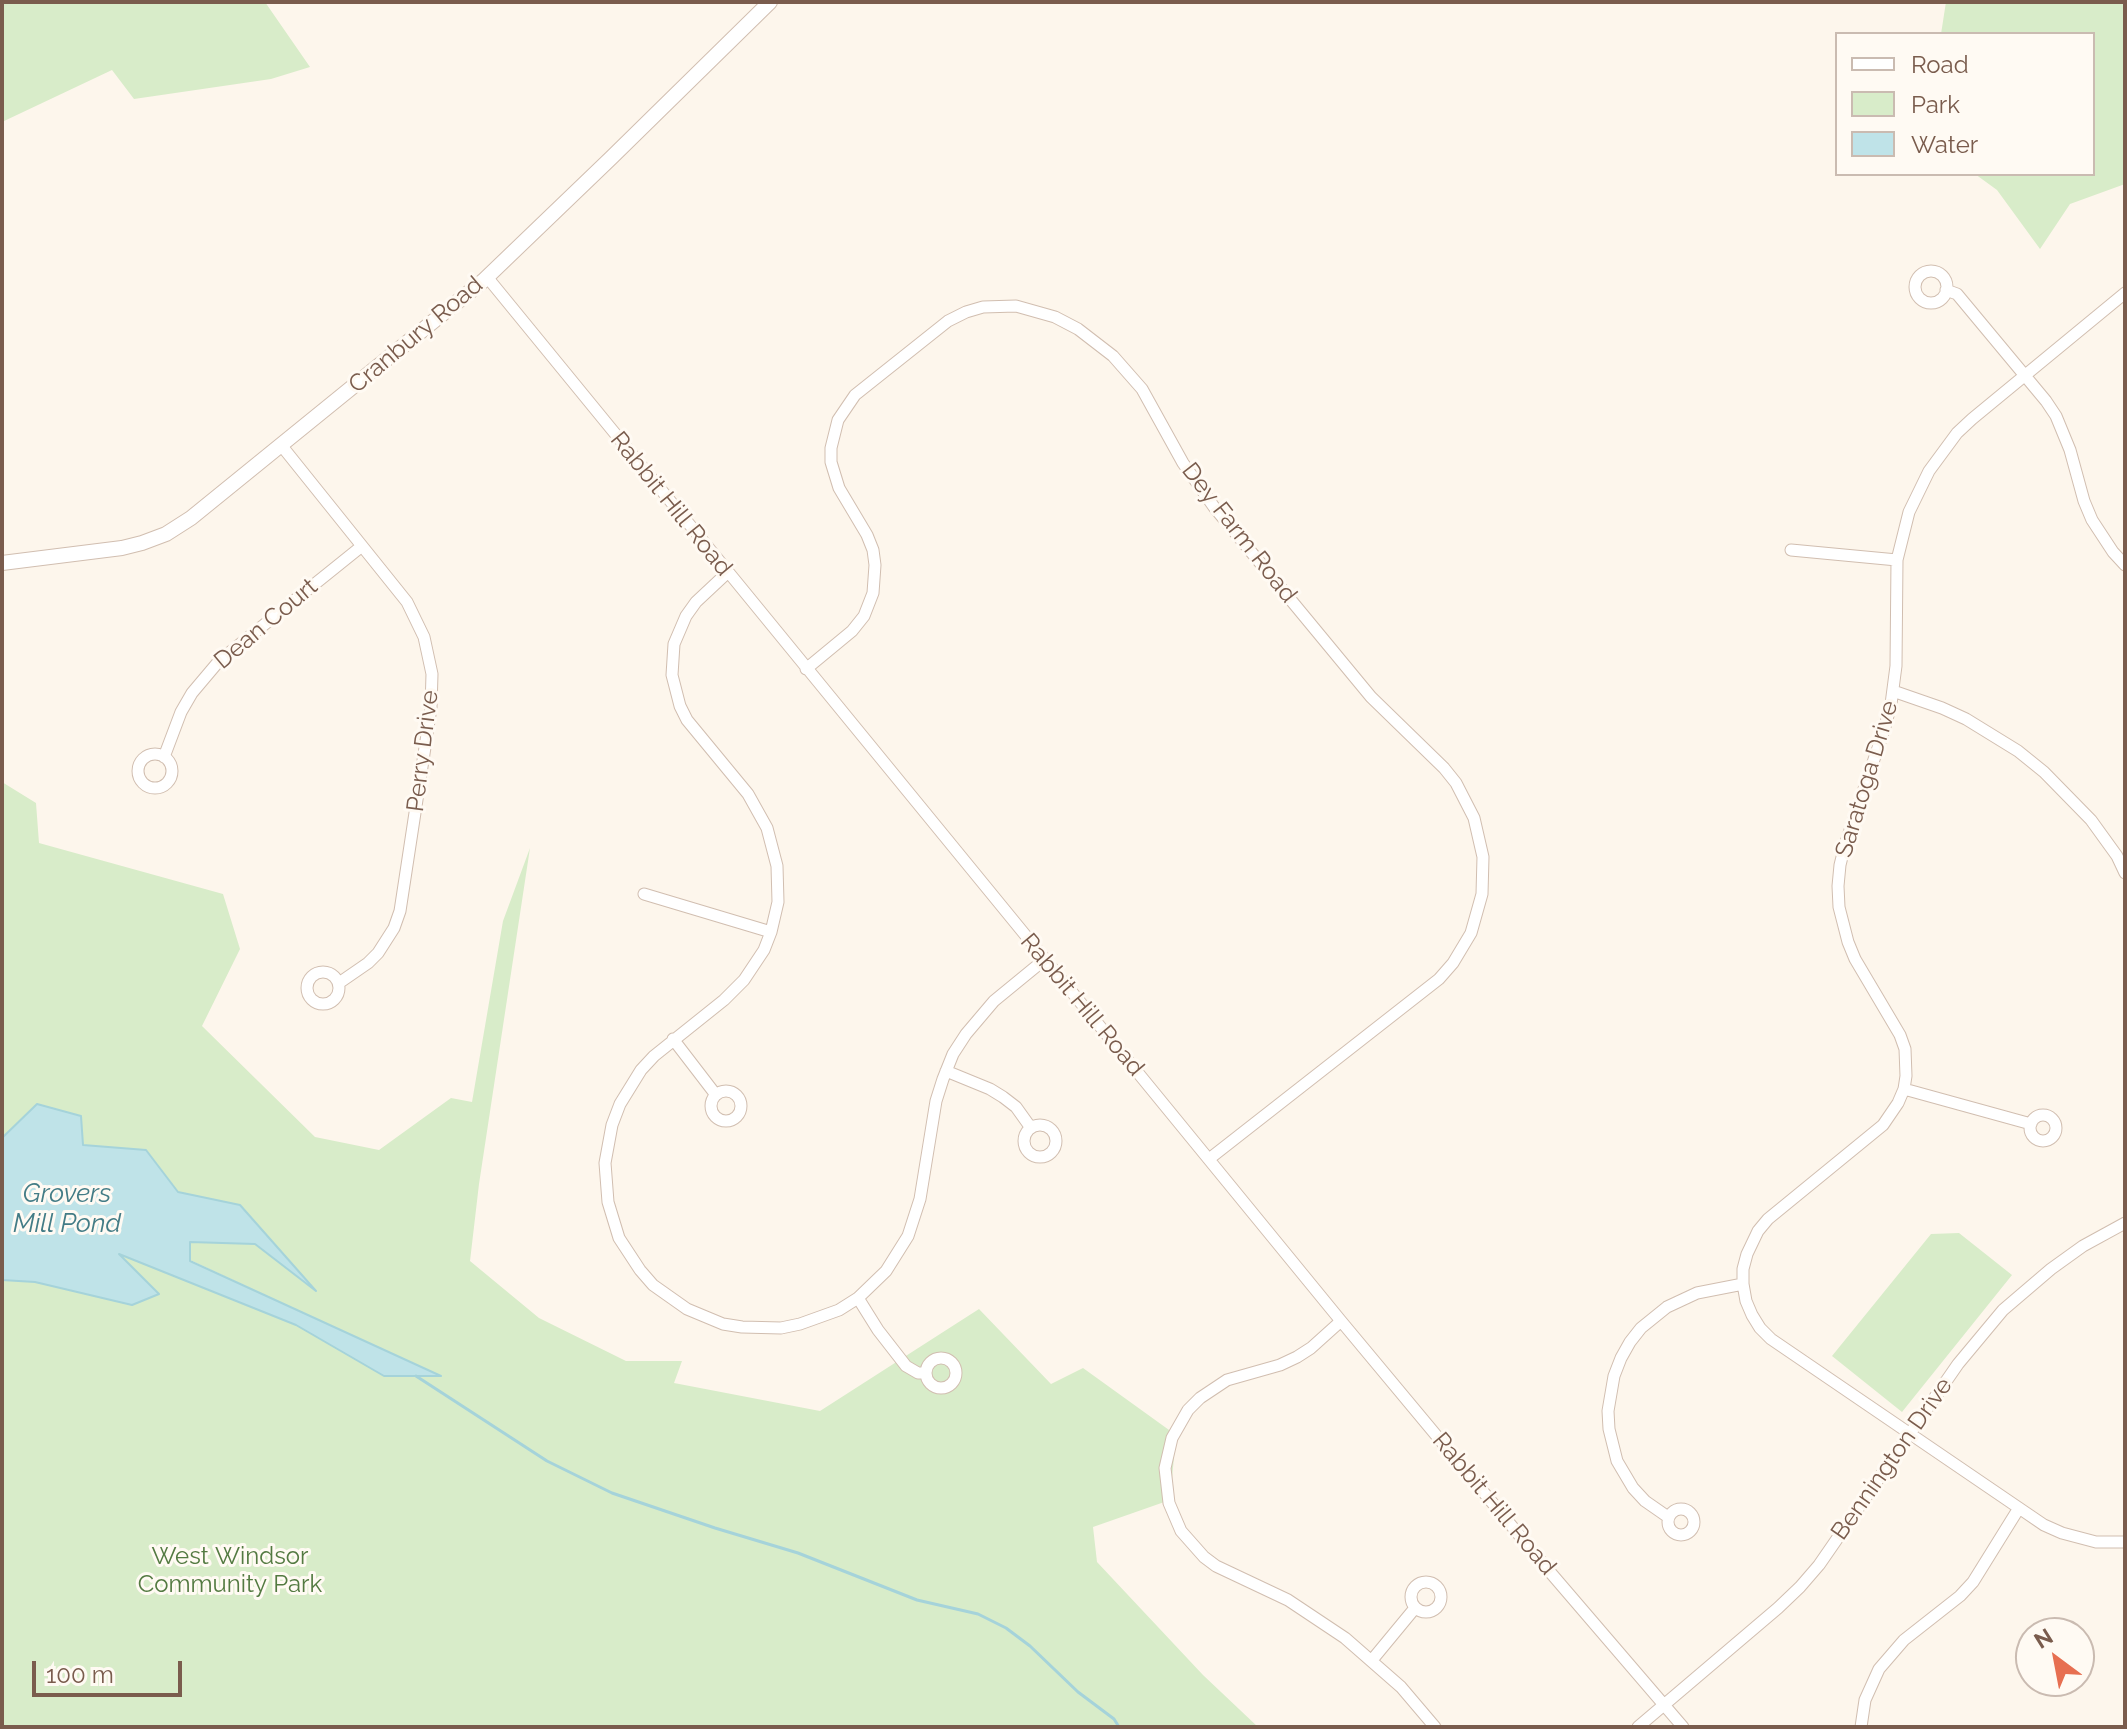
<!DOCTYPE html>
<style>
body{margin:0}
#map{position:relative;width:2127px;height:1729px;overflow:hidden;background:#fdf6ec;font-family:Raleway,sans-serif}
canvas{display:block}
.frame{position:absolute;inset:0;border:4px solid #7a5c4d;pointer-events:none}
.legend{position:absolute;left:1835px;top:32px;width:260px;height:144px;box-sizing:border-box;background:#fffaf3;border:2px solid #cabbb1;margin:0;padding:10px 14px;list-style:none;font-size:24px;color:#7a5c4d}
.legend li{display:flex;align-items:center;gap:16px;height:40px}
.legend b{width:40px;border:2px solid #cabbb1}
.north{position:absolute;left:2015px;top:1617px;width:80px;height:80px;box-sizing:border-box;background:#fffaf3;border:2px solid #cabbb1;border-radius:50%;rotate:328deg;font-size:22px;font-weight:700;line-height:32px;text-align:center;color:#7a5c4d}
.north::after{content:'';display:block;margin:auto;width:28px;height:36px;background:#e76f51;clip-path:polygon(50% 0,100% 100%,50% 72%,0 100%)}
.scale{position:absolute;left:32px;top:1661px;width:150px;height:36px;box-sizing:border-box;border:4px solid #7a5c4d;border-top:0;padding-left:10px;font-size:24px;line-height:28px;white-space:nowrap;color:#7a5c4d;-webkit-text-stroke:6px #fffaf3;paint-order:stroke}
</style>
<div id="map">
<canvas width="2127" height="1729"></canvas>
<div class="frame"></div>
<ul class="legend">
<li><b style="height:10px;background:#fff"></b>Road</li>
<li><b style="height:22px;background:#d8ecc9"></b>Park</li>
<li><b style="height:22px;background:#bfe3e8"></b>Water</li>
</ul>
<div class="north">N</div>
<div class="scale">100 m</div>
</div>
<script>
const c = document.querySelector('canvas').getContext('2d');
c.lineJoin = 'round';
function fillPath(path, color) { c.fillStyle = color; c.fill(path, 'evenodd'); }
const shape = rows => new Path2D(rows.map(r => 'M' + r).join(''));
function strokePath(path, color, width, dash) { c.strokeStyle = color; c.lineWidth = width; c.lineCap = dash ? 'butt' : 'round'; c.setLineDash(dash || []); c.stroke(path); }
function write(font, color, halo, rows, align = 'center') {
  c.font = font + ' Raleway,sans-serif'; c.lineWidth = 6; c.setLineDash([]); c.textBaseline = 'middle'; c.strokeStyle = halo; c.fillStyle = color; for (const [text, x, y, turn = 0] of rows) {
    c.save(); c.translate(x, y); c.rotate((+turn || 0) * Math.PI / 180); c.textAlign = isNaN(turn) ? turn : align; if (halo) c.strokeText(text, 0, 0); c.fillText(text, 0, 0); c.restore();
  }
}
fillPath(shape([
 [2,2,265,2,310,67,271,79,134,99,112,70,2,122],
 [1946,2,2125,2,2125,184,2070,204,2040,249,1997,190,1975,174,2093,174,2093,34,1941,34],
 [2,782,36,803,39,843,223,894,240,949,202,1026,315,1137,379,1150,451,1098,472,1102,503,921,530,848,479,1184,470,1261,539,1318,626,1361,682,1361,674,1383,820,1411,979,1309,1051,1384,1083,1368,1176,1435,1170,1500,1093,1527,1097,1562,1203,1675,1258,1727,2,1727,2,1280,35,1282,131,1305,159,1294,116,1253,296,1325,384,1376,439,1376,190,1260,189,1242,255,1244,312,1287,240,1206,178,1192,146,1150,83,1145,37,1104,2,1138],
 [1959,1233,2012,1275,1902,1412,1832,1356,1931,1234]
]), '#d8ecc9');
const water = shape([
 [37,1104,81,1116,83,1145,146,1150,178,1192,240,1205,316,1291,255,1244,190,1242,190,1261,441,1376,384,1376,296,1325,119,1254,159,1294,132,1305,35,1282,2,1280,2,1138,37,1104]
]);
fillPath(water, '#bfe3e8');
strokePath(water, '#a5d3da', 2);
strokePath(shape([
 [416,1376,547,1461,612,1493,715,1528,798,1553,917,1600,978,1614,1006,1628,1030,1646,1078,1692,1114,1719,1119,1727]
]), '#a5d3da', 3);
const minor = shape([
 '1915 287a16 16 0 1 1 32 0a16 16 0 1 1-32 0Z',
 [487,277,1341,1321,1550,1572,1683,1727],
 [1946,290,1957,294,2046,401,2056,416,2070,450,2084,501,2092,520,2113,552,2125,565],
 [2125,293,1972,419,1957,433,1929,471,1909,512,1897,560,1896,666,1891,704,1885,727,1845,845,1840,865,1838,886,1839,907,1848,942,1855,959,1900,1035,1905,1049,1906,1076,1904,1089,1898,1103,1883,1125,1768,1219,1758,1231,1747,1254,1743,1269,1743,1284,1746,1301,1752,1315,1760,1328,1771,1339,2019,1508,2044,1525,2062,1533,2096,1542,2125,1542],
 [281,445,407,602,424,637,432,674,431,708,400,911,394,928,378,953,368,963,339,983],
 [1791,550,1897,560],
 [727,573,696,602,686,616,674,644,672,675,680,706,687,720,748,794,767,828,777,866,778,902,771,932,764,950,744,980,724,1000,654,1056,641,1070,620,1104,612,1125,605,1163,608,1202,619,1238,640,1270,653,1285,687,1309,723,1324,742,1327,781,1328,800,1324,839,1310,858,1298,886,1271,908,1236,920,1199,936,1101,943,1079,953,1054,966,1034,994,1001,1044,960],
 [806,669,852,631,864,616,873,593,875,565,873,550,867,535,839,488,831,462,831,448,838,420,855,395,948,321,966,312,983,307,1016,306,1055,317,1078,329,1113,356,1142,389,1183,463,1214,507,1371,697,1444,768,1456,783,1474,818,1483,857,1482,894,1471,933,1453,963,1439,979,1209,1159],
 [1893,691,1942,708,1966,719,2018,751,2044,772,2091,820,2117,856,2125,873],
 '138 771a17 17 0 1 1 34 0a17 17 0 1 1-34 0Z',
 [164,757,181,712,192,693,219,661,362,546],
 [644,894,771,932],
 '307 988a16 16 0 1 1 32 0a16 16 0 1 1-32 0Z',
 [673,1039,716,1095],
 [946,1071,990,1089,1003,1097,1016,1107,1031,1128],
 [1904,1089,2031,1124],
 '711 1106a15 15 0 1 1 30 0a15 15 0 1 1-30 0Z',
 '2030 1128a13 13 0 1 1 26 0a13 13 0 1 1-26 0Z',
 '1024 1141a16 16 0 1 1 32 0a16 16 0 1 1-32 0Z',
 [858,1298,878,1330,906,1366,918,1373,925,1373],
 [1341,1321,1311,1348,1297,1357,1280,1365,1227,1380,1200,1398,1188,1410,1172,1438,1165,1468,1169,1503,1181,1531,1204,1557,1216,1566,1288,1600,1345,1638,1401,1687,1435,1727],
 '926 1373a15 15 0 1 1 30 0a15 15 0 1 1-30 0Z',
 '1668 1522a13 13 0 1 1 26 0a13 13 0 1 1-26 0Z',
 [1668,1517,1645,1501,1633,1488,1617,1461,1609,1429,1608,1411,1614,1376,1621,1358,1630,1342,1641,1328,1667,1307,1697,1293,1743,1284],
 '1411 1597a15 15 0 1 1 30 0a15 15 0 1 1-30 0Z',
 [1372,1660,1415,1608],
 [1638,1727,1778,1608,1800,1587,1819,1565,1958,1364,2003,1310,2051,1269,2083,1246,2125,1223],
 [1861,1727,1865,1700,1879,1669,1904,1640,1960,1596,1973,1582,2019,1508]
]);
const tertiary = shape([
 [2,563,122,548,142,543,166,534,191,518,483,281,611,158,770,2]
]);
strokePath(minor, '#d1beb0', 13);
strokePath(tertiary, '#d1beb0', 16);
strokePath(minor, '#fff', 11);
strokePath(tertiary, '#fff', 14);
write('24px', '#7a5c4d', '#fffaf3', [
 ["Cranbury Road",416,335,-40],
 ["Rabbit Hill Road",671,504,51],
 ["Dey Farm Road",1239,533,52],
 ["Dean Court",266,624,-40],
 ["Perry Drive",423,751,-83],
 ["Saratoga Drive",1867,779,-73],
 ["Rabbit Hill Road",1082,1005,50],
 ["Bennington Drive",1892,1459,-55],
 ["Rabbit Hill Road",1494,1504,50]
]);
write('24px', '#537a41', '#fffaf3', [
 ["West Windsor",230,1557],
 ["Community Park",230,1585]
]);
write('italic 26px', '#437c86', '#fffaf3', [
 ["Grovers",67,1194],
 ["Mill Pond",67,1224]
]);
</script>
